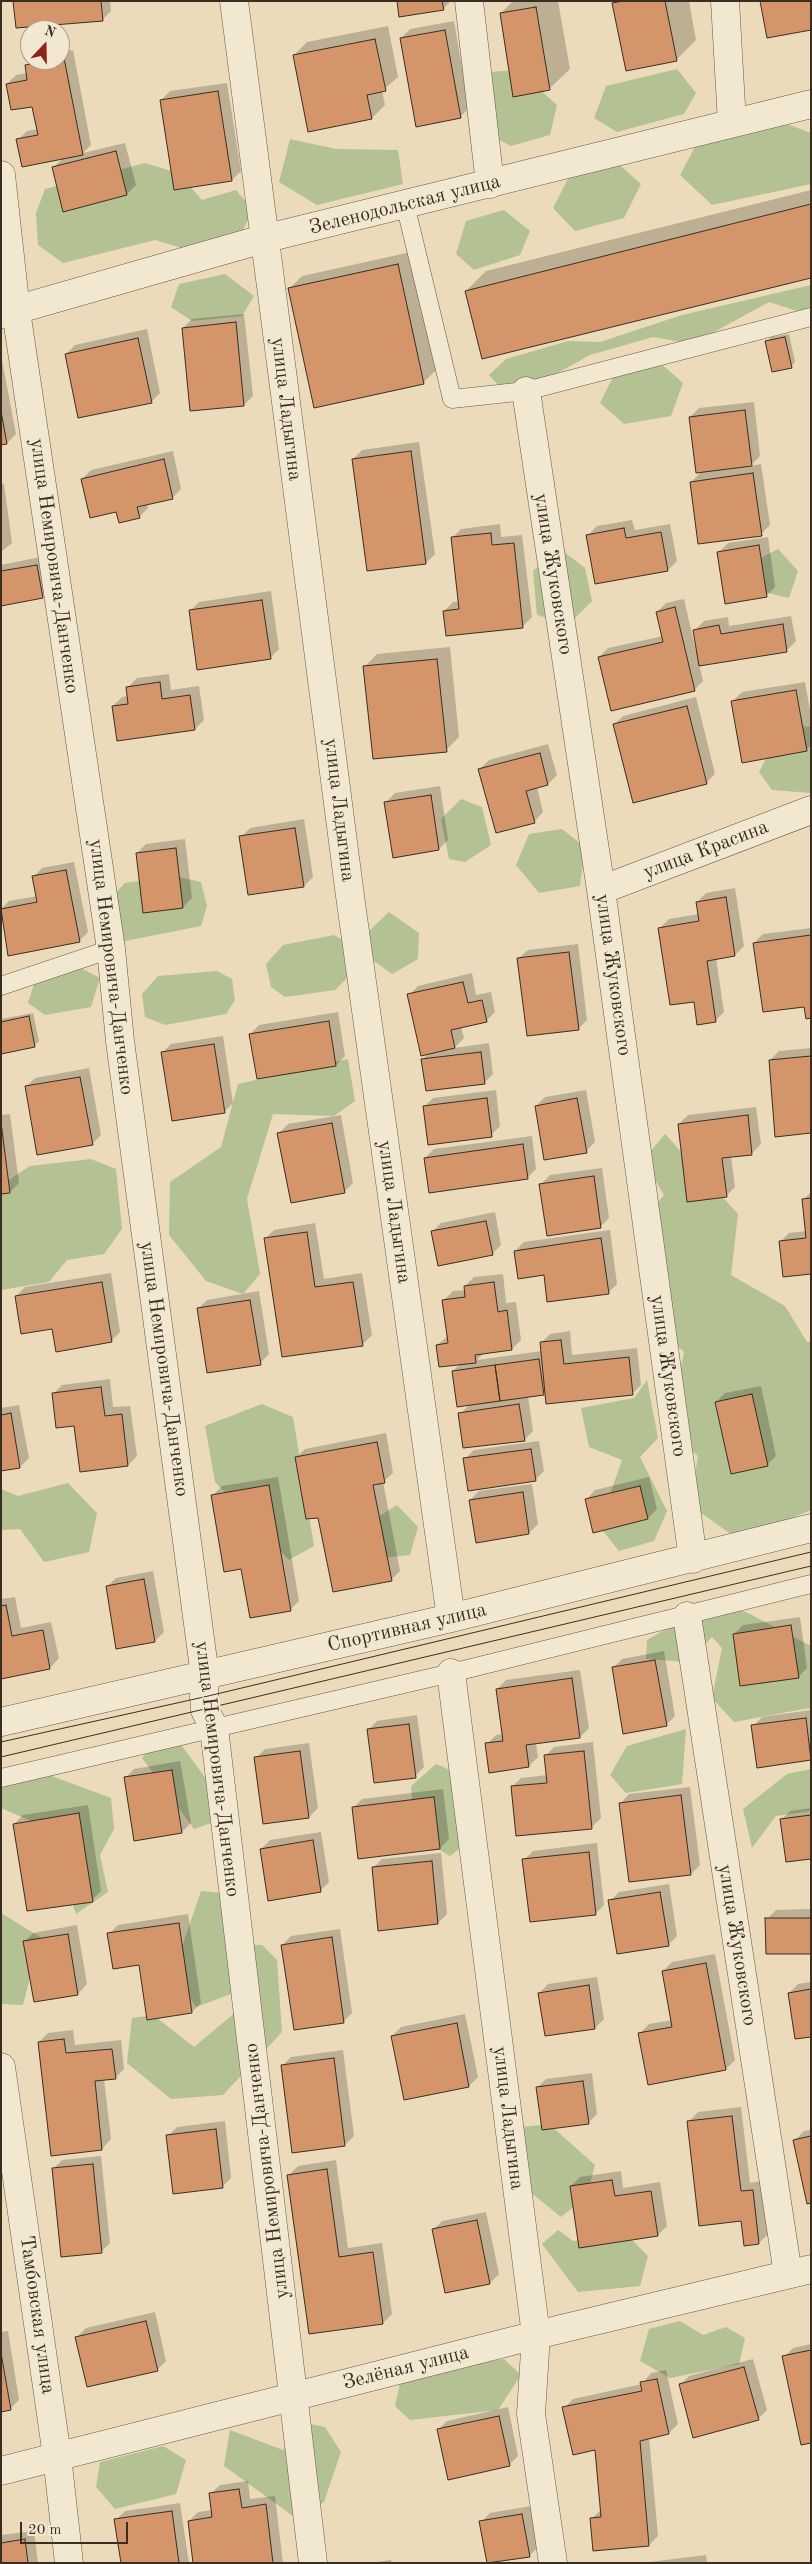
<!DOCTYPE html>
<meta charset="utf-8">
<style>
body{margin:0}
#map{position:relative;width:812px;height:2564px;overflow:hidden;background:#ebdbba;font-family:"Old Standard TT",serif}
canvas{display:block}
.frame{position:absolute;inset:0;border:2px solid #3a2e22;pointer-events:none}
.north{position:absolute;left:20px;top:20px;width:50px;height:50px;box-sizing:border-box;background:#f2e8d2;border:1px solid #a89e8c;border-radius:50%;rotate:21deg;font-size:14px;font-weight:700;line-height:20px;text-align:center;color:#3a2e22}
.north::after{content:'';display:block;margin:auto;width:18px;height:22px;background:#8f2418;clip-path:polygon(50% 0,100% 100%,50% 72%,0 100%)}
.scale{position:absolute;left:20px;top:2522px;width:108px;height:22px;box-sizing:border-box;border:2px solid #3a2e22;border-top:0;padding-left:6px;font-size:15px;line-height:18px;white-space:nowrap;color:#3a2e22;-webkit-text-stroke:4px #f2e8d2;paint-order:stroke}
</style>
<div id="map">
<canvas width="812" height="2564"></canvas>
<div class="frame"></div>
<div class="north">N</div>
<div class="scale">20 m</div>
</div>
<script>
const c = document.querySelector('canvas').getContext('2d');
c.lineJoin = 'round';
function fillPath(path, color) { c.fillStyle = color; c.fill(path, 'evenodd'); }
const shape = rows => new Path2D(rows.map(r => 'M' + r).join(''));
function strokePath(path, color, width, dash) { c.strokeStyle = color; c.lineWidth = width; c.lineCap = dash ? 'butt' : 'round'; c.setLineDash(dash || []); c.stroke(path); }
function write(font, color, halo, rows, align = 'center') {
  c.font = font + ' "Old Standard TT",serif'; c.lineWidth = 4; c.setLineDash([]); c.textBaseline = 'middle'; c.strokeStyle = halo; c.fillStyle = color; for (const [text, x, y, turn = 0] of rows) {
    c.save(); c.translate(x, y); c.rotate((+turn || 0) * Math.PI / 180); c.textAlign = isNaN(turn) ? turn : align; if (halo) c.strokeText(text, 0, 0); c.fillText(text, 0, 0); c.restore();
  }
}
fillPath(shape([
 [677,69,696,93,684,114,617,132,594,118,606,86],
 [518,70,557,105,550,135,511,146,490,135,489,72],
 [779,121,811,133,811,184,712,205,680,175,696,145],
 [290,139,336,149,398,150,403,184,317,205,279,182],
 [615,161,641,184,624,218,575,231,553,208,572,171],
 [145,163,178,173,202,200,236,190,253,210,239,238,185,249,155,240,63,263,38,245,36,213,45,189],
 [504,210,530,231,520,255,474,270,456,254,466,221],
 [225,274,254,296,242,316,192,321,171,307,179,284],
 [811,285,811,312,803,313,769,302,692,344,653,337,590,355,534,386,502,389,489,375,506,359,568,341,600,342,682,315],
 [658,361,683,383,671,416,624,424,600,403,615,373],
 [559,548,585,568,592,601,569,624,537,615,533,571],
 [778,549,798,571,789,598,756,590,753,562],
 [784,724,811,727,811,793,772,790,759,772],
 [461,799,482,807,491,845,465,862,449,859,441,819],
 [562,829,585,847,580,886,539,893,516,865,529,834],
 [174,876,201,882,207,906,201,926,120,942,101,908,125,883],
 [389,912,419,933,418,959,392,974,371,959,369,931],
 [334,935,350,944,352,973,335,990,285,997,271,987,266,964,283,945],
 [75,965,100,978,91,1007,45,1015,28,1003,35,981],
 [217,971,232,979,235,1000,226,1014,165,1025,145,1017,142,994,158,976],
 [348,1059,355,1101,334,1116,273,1114,247,1199,260,1274,243,1294,206,1281,169,1235,170,1182,221,1147,238,1084],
 [665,1134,738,1214,731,1275,785,1306,807,1342,811,1342,811,1510,739,1540,690,1505,698,1456,679,1441,675,1397,684,1352,667,1336,649,1213,664,1195,643,1160],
 [91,1159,116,1169,122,1229,104,1254,67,1260,49,1282,1,1290,1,1185,30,1166],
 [647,1380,658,1438,640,1457,667,1511,654,1541,619,1551,599,1526,622,1460,589,1447,581,1408,634,1398],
 [262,1404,293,1417,314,1546,289,1560,215,1482,205,1426],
 [68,1483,97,1513,89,1552,44,1562,20,1529,1,1530,1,1489,18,1496],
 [397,1505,418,1527,410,1555,381,1558,368,1523],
 [709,1605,746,1612,811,1646,811,1714,809,1708,734,1722,712,1698,722,1648,712,1637,688,1662,646,1659,647,1640],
 [686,1729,682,1784,626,1793,610,1775,627,1746],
 [157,1738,182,1746,215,1791,214,1822,194,1829,142,1758],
 [436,1764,459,1774,468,1842,450,1856,415,1835,411,1786],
 [27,1767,111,1798,114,1829,100,1855,108,1892,76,1914,61,1872,77,1841,1,1808,1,1783],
 [811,1769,811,1811,776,1816,752,1848,743,1809,787,1774],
 [201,1891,224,1893,232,1944,262,1945,277,1960,282,2032,223,2095,171,2099,127,2063,132,2018,153,2015,194,2047,237,2011,234,1993,196,2007,173,1973],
 [1,1913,40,1937,23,2005,1,2004],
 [549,2124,595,2165,587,2196,561,2217,503,2170,514,2128],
 [558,2230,573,2241,628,2236,648,2256,640,2286,578,2292,542,2244],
 [680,2321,703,2335,726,2327,745,2338,739,2364,670,2378,640,2361,649,2329],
 [504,2359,521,2375,498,2410,410,2420,395,2406,401,2378],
 [301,2422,325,2427,341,2452,324,2502,293,2516,224,2466,230,2430,283,2450],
 [163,2446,186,2460,176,2494,115,2509,96,2487,100,2462]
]), '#b4c192');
fillPath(shape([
 [15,1,110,1,111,11,102,20],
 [398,1,451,1,443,9],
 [513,1,558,1,570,69,549,89,501,13],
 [616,1,689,1,696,40,676,60,613,4],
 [454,21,469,108,460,117,401,38,410,29],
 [388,26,398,77,382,91,385,105,372,118,294,55,307,42],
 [73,50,91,145,83,153,125,143,136,185,127,194,64,210,54,167,63,158,18,140,27,131,38,129,33,105,7,84,16,75,27,73,26,66,32,60,60,60,60,52],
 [227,83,241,171,232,180,161,100,170,91],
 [811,190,811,276,466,291,486,271],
 [411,252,437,369,424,382,289,289,302,276],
 [244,314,253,396,244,405,183,328,192,319],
 [147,329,160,393,151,402,66,354,75,345],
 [789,334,795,362,791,367,767,342,771,337],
 [1,355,16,434,7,443,1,444],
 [754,402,760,456,750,466,761,464,770,525,761,534,691,482,702,471,690,417,699,408],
 [419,442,435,554,426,563,353,459,362,450],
 [173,451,181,489,172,498,147,503,148,508,139,517,117,510,82,479,91,470],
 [1,484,4,484,12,543,1,552],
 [632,520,635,530,670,524,677,561,668,570,588,535,597,526],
 [500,524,501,537,522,535,532,617,523,626,444,611,453,602,460,601,452,538,461,529],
 [768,537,775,587,766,596,719,552,728,543],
 [45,556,51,588,42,597,1,605,1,565],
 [271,591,279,649,270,658,190,611,199,602],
 [684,599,696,651,698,651,695,630,704,621,728,617,729,626,791,616,796,641,787,650,699,664,703,681,694,690,599,657,608,648,663,636,657,612,666,603],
 [450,647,459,737,446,750,364,667,377,654],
 [169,674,171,690,199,686,204,720,195,729,113,706,122,697,129,696,128,687,137,678],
 [805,682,811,716,811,745,806,750,733,701,742,692],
 [696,697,715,774,706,783,614,725,623,716],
 [548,744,557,775,548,784,537,787,543,812,534,822,480,769,489,760],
 [440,786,448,840,439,849,386,802,395,793],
 [304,819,313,877,304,886,241,837,250,828],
 [185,839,192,898,183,907,137,853,146,844],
 [74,862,88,932,79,941,9,954,1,909,9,901,37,896,33,877,42,868],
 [735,888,744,946,735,955,716,958,724,1012,715,1021,695,1000,660,928,669,919,699,914,697,902,706,893],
 [811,928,811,1017,805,1005,754,943,763,934],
 [578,944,587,1020,578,1029,518,959,528,950],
 [472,973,476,995,491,992,495,1012,486,1021,461,1027,464,1038,454,1048,489,1043,493,1074,484,1083,423,1059,429,1053,409,995,418,986],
 [338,1012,345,1056,336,1065,258,1077,250,1034,259,1025],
 [33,1013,39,1041,34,1046,1,1052,1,1019],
 [223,1036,233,1103,224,1112,162,1053,171,1044],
 [811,1048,811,1132,770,1060,779,1051],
 [89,1068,101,1135,92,1144,26,1087,35,1078],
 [496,1090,500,1126,491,1135,424,1107,433,1098],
 [586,1090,595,1142,586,1151,536,1106,545,1097],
 [756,1107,761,1144,752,1153,731,1156,735,1187,726,1196,679,1124,688,1115],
 [10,1114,19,1183,10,1192,1,1193,1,1115],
 [341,1115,353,1183,344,1192,279,1133,288,1124],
 [532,1136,536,1169,527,1178,425,1158,434,1149],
 [602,1168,609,1218,600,1227,541,1184,550,1175],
 [811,1192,811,1273,780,1242,789,1233,807,1231,804,1199],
 [495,1212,501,1245,492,1254,432,1232,441,1223],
 [315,1223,324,1279,362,1273,372,1335,363,1344,265,1239,274,1230],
 [610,1230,617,1284,608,1293,545,1274,515,1251,524,1242],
 [111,1273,120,1332,111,1341,53,1328,16,1296,25,1287],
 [503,1274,506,1303,516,1302,521,1340,512,1349,484,1353,477,1360,542,1351,541,1343,550,1334,570,1331,572,1355,637,1348,641,1385,632,1394,546,1391,543,1394,528,1396,533,1431,524,1440,460,1414,470,1404,453,1371,461,1363,437,1345,448,1336,444,1300,453,1291,466,1290,465,1286,474,1277],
 [259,1291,269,1354,260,1363,198,1309,207,1300],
 [110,1379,113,1407,130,1406,137,1456,128,1465,75,1424,53,1394,62,1385],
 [761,1386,776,1456,767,1465,716,1402,725,1393],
 [19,1405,29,1458,20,1467,1,1470,1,1408],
 [386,1433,393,1473,383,1482,400,1571,391,1580,319,1516,296,1458,305,1449],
 [539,1441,544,1471,535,1480,465,1459,474,1450],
 [278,1477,299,1601,290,1610,242,1567,213,1495,222,1486],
 [649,1477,657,1509,648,1518,594,1532,586,1500,595,1490],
 [532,1484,538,1524,529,1533,470,1500,479,1491],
 [153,1571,164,1632,155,1641,107,1587,116,1578],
 [15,1597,21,1628,51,1622,59,1658,50,1668,1,1677,1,1599],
 [800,1617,807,1668,798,1677,734,1634,743,1625],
 [664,1651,675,1716,666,1725,613,1668,622,1659],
 [580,1670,589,1728,580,1737,536,1743,538,1757,529,1766,487,1744,496,1735,503,1734,497,1689,506,1680],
 [811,1710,811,1759,753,1726,762,1717],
 [417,1715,424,1767,415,1776,368,1730,377,1721],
 [593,1742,601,1818,592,1827,512,1787,521,1778,547,1775,545,1756,554,1747],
 [309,1743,318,1808,309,1817,256,1758,265,1749],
 [180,1761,191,1823,182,1832,125,1778,134,1769],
 [690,1787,700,1865,691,1874,620,1804,629,1794],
 [443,1789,449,1839,440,1848,353,1808,362,1799],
 [88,1805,101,1891,92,1900,14,1824,23,1815],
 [811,1808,811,1857,781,1820,790,1811],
 [321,1832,329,1882,320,1891,261,1849,270,1840],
 [597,1843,604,1905,595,1914,524,1860,533,1851],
 [441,1853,447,1914,438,1923,380,1929,373,1868,382,1859],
 [669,1884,677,1936,668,1945,610,1901,619,1892],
 [811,1909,811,1952,767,1919,776,1910],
 [188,1914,201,2003,192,2012,109,1934,118,1925],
 [77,1925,87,1984,78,1994,35,2001,24,1942,33,1933],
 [340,1929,352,2013,343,2022,282,1945,291,1936],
 [715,1954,735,2060,726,2069,640,2033,649,2024,672,2020,663,1971,672,1962],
 [597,1977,604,2019,595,2028,539,1993,548,1984],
 [811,1982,811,2035,789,1993,798,1984],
 [465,2014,478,2077,469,2086,405,2099,392,2036,401,2027],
 [73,2030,75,2045,121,2040,124,2069,115,2078,104,2079,111,2139,102,2149,53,2154,39,2042,48,2033],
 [343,2050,354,2136,345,2145,282,2066,291,2057],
 [592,2073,597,2114,588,2123,537,2088,546,2079],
 [741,2107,750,2183,762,2181,768,2234,759,2243,742,2220,689,2121,698,2112],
 [225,2121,231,2178,222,2187,168,2136,177,2127],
 [811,2130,811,2202,795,2140,804,2131],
 [101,2156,110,2243,101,2252,53,2169,62,2160],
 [336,2160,348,2248,382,2243,392,2314,383,2323,310,2333,289,2175,298,2166],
 [621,2171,623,2188,660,2182,667,2226,658,2235,571,2186,580,2177],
 [486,2212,499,2274,490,2283,433,2230,442,2221],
 [155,2312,166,2361,157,2370,77,2337,86,2328],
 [8,2331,19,2400,10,2409,1,2410,1,2332],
 [811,2344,811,2441,784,2357,793,2348],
 [753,2359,767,2410,758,2419,680,2385,689,2376],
 [666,2370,678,2424,669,2433,649,2437,658,2536,649,2545,591,2519,601,2510,596,2449,564,2408,573,2399,642,2384,651,2373],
 [508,2407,518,2456,509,2465,438,2430,447,2421],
 [248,2481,250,2499,275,2496,283,2563,194,2563,189,2521,198,2512,213,2510,210,2494,220,2485],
 [180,2503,189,2563,122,2563,116,2520,125,2511],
 [531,2506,538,2547,529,2556,488,2563,481,2522,490,2513],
 [34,2531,38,2563,1,2563,1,2535],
 [706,2555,707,2563,641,2563],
 [391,2560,392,2563,369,2563]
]), '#0003');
const building = shape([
 [13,1,101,1,103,21,16,28,13,1],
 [397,1,442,1,444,10,399,17,397,1],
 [623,1,665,1,677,61,626,71,612,3,623,1],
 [760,1,811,1,811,30,767,38,760,1],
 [536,7,550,90,513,97,500,13,536,7],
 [445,30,461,118,416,127,400,38,445,30],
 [375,39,386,91,367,95,372,119,308,132,293,55,375,39],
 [64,58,83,155,22,167,16,139,38,135,32,107,11,110,6,84,27,80,25,65,64,58],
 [218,91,232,181,174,190,160,100,218,91],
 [116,151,127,195,63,212,52,167,116,151],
 [811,204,811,278,482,359,465,291,811,204],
 [398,264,424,384,314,408,288,288,398,264],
 [236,322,244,406,190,411,182,328,236,322],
 [785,337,792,368,772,372,765,341,785,337],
 [138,338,152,403,78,418,65,354,138,338],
 [745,410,752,466,696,473,689,417,745,410],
 [1,411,7,444,1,445,1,411],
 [411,451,426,564,367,571,352,459,411,451],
 [164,459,173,499,137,507,140,518,119,523,116,512,90,518,81,479,164,459],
 [753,473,762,536,698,544,690,482,753,473],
 [624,528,626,538,661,532,668,571,595,584,586,535,624,528],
 [491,533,492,545,514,543,523,628,446,636,443,611,459,609,451,537,491,533],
 [759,545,767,597,725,604,717,552,759,545],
 [37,565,43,598,1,606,1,571,37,565],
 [262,600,271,659,197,670,189,610,262,600],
 [675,607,695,691,611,711,598,657,663,642,656,612,675,607],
 [783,624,787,652,699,666,693,630,719,625,721,634,783,624],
 [437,659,447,752,373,759,363,666,437,659],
 [160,682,162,699,190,695,195,730,117,741,112,706,128,704,126,687,160,682],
 [796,690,807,751,742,763,731,701,796,690],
 [687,706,707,784,633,803,613,724,687,706],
 [540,753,548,785,526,791,535,823,496,833,478,769,540,753],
 [431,795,439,850,393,858,384,802,431,795],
 [295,828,304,887,248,895,239,836,295,828],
 [176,848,183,908,143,913,136,853,176,848],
 [66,870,80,942,8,956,1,909,37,902,32,876,66,870],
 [726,897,735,956,707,961,716,1022,697,1025,694,1002,670,1005,658,928,699,921,696,902,726,897],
 [811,935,811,1018,806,1019,804,1007,763,1012,753,943,811,935],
 [569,952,579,1030,527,1036,517,958,569,952],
 [463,982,468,1003,482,1000,487,1022,451,1030,455,1048,421,1056,407,994,463,982],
 [29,1016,35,1047,1,1054,1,1022,29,1016],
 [329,1021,336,1066,257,1079,249,1034,329,1021],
 [214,1044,225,1113,172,1121,161,1052,214,1044],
 [481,1052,485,1084,426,1091,421,1059,481,1052],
 [811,1056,811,1133,775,1137,769,1060,811,1056],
 [80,1077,93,1145,37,1155,25,1086,80,1077],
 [487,1098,492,1137,428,1145,423,1106,487,1098],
 [577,1098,587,1153,544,1160,535,1106,577,1098],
 [748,1115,752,1155,722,1158,727,1197,687,1202,678,1124,748,1115],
 [1,1122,10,1193,1,1194,1,1122],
 [332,1123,345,1193,291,1203,277,1133,332,1123],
 [523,1144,528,1179,429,1193,424,1158,523,1144],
 [594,1176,601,1228,547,1236,539,1184,594,1176],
 [811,1198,811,1274,783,1277,779,1241,806,1238,802,1199,811,1198],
 [486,1221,493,1255,438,1266,431,1231,486,1221],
 [307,1232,315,1287,353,1282,363,1346,282,1357,264,1238,307,1232],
 [601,1238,609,1294,547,1302,544,1275,518,1279,514,1251,601,1238],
 [102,1282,112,1342,56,1352,52,1329,21,1334,15,1296,102,1282],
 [494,1282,498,1312,507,1310,512,1350,475,1355,476,1363,439,1367,436,1345,448,1343,442,1300,465,1297,464,1286,494,1282],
 [250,1300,261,1365,207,1373,197,1308,250,1300],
 [561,1340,564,1364,629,1357,633,1395,546,1404,540,1342,561,1340],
 [539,1359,544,1395,500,1401,495,1365,539,1359],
 [495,1365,500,1401,457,1407,452,1371,495,1365],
 [101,1387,105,1416,122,1414,128,1466,80,1472,74,1426,56,1428,52,1393,101,1387],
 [752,1394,768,1466,731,1474,715,1402,752,1394],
 [519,1404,525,1441,463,1448,458,1413,519,1404],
 [11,1413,20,1468,1,1471,1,1415,11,1413],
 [377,1442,385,1483,373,1485,392,1581,333,1592,318,1518,306,1519,295,1457,377,1442],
 [531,1449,536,1481,468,1491,463,1458,531,1449],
 [269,1485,291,1611,250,1618,241,1569,224,1572,211,1495,269,1485],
 [640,1486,648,1519,593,1533,585,1499,640,1486],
 [523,1492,529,1534,476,1543,469,1500,523,1492],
 [144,1579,155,1642,116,1649,106,1586,144,1579],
 [6,1605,12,1636,43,1630,50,1669,1,1679,1,1606,6,1605],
 [791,1625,799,1678,740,1686,733,1634,791,1625],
 [655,1660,667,1726,623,1734,612,1667,655,1660],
 [572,1678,580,1738,526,1745,529,1767,489,1773,485,1743,503,1741,496,1689,572,1678],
 [806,1718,811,1760,757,1768,751,1725,806,1718],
 [409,1724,416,1778,374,1783,367,1729,409,1724],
 [300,1751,309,1818,263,1824,254,1757,300,1751],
 [584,1751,592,1829,516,1836,511,1786,547,1783,544,1755,584,1751],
 [172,1770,182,1833,134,1841,124,1777,172,1770],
 [681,1795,691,1875,629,1882,619,1803,681,1795],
 [434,1797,440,1849,358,1859,352,1807,434,1797],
 [79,1813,93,1902,27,1911,13,1824,79,1813],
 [811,1815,811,1859,786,1862,780,1819,811,1815],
 [313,1840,321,1892,268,1901,260,1849,313,1840],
 [589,1852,596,1915,530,1922,522,1859,589,1852],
 [432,1861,438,1924,378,1931,372,1867,432,1861],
 [660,1892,669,1946,617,1954,608,1900,660,1892],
 [765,1918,811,1918,811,1954,766,1954,765,1918],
 [179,1923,192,2013,147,2020,139,1965,113,1969,107,1933,179,1923],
 [68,1934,78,1995,34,2002,23,1941,68,1934],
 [332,1937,344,2023,294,2030,281,1945,332,1937],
 [706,1963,726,2070,648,2085,638,2033,672,2027,662,1971,706,1963],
 [589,1985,595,2029,545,2036,538,1993,589,1985],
 [811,1989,811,2037,795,2039,788,1993,811,1989],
 [457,2023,469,2087,404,2100,391,2036,457,2023],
 [64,2039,66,2053,112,2049,116,2079,95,2081,102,2150,51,2156,38,2042,64,2039],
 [334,2058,345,2146,292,2153,281,2065,334,2058],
 [583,2081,589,2124,542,2130,536,2087,583,2081],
 [732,2116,741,2191,753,2190,759,2244,744,2246,741,2221,699,2226,687,2121,732,2116],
 [216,2129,223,2188,173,2194,166,2135,216,2129],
 [811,2136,811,2203,807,2204,793,2140,811,2136],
 [93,2164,102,2253,61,2257,52,2168,93,2164],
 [327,2169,339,2257,373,2252,383,2324,309,2334,287,2175,327,2169],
 [612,2180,615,2196,651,2191,658,2236,579,2248,570,2186,612,2180],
 [477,2220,490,2284,445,2293,432,2229,477,2220],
 [146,2321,158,2371,87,2387,75,2337,146,2321],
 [811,2350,811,2443,801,2445,782,2356,811,2350],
 [1,2353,11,2410,1,2412,1,2353],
 [744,2367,759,2420,693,2438,679,2384,744,2367],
 [657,2379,669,2434,640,2441,649,2546,593,2551,590,2518,601,2517,595,2450,573,2455,562,2407,642,2391,640,2382,657,2379],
 [499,2416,510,2466,448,2480,437,2429,499,2416],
 [239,2489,242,2508,266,2504,273,2563,193,2563,188,2521,212,2517,209,2493,239,2489],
 [172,2511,179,2563,121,2563,114,2519,172,2511],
 [522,2514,530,2557,487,2563,479,2521,522,2514],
 [25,2539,28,2563,1,2563,1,2543,25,2539]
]);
fillPath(building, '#d4956a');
strokePath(building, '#3a2e22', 1);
const lane = shape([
 [405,204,452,399,526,391,811,317],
 [1,986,111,949],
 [1,1778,451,1673,811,1584]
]);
const street = shape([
 [234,1,350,896,451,1618],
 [469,1,490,184],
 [725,1,732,123],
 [1,175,16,311,111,949,120,1041,205,1676,204,1697,205,1710,214,1728,313,2563],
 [1,314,263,239,811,104],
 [526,391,601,890,693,1559],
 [601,890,811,810],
 [687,1616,788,2274],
 [451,1673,536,2335,531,2414,553,2563],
 [1,1722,451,1618,811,1528],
 [1,2067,57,2456,69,2563],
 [1,2471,536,2335,811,2269]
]);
strokePath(lane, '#665948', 19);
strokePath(street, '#665948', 29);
strokePath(lane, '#f2e8d2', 18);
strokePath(street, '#f2e8d2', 28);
strokePath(shape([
 [1,1742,204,1697,811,1552],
 [1,1757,811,1566]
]), '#3a2e22', 1);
write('20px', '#3a2e22', '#f2e8d2', [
 ["Зеленодольская улица",405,205,-14],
 ["улица Ладыгина",286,409,83],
 ["улица Немировича-Данченко",54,566,82],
 ["улица Жуковского",553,574,81],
 ["улица Ладыгина",339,810,83],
 ["улица Красина",706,850,-21],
 ["улица Немировича-Данченко",111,967,83],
 ["улица Жуковского",613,975,82],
 ["улица Ладыгина",394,1212,82],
 ["улица Немировича-Данченко",164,1369,82],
 ["улица Жуковского",668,1376,82],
 ["Спортивная улица",407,1628,-13],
 ["улица Немировича-Данченко",217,1769,83],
 ["улица Жуковского",737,1945,81],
 ["улица Ладыгина",508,2118,83],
 ["улица Немировича-Данченко",267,2171,-97],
 ["Тамбовская улица",37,2315,82],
 ["Зелёная улица",406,2368,-14]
]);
</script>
